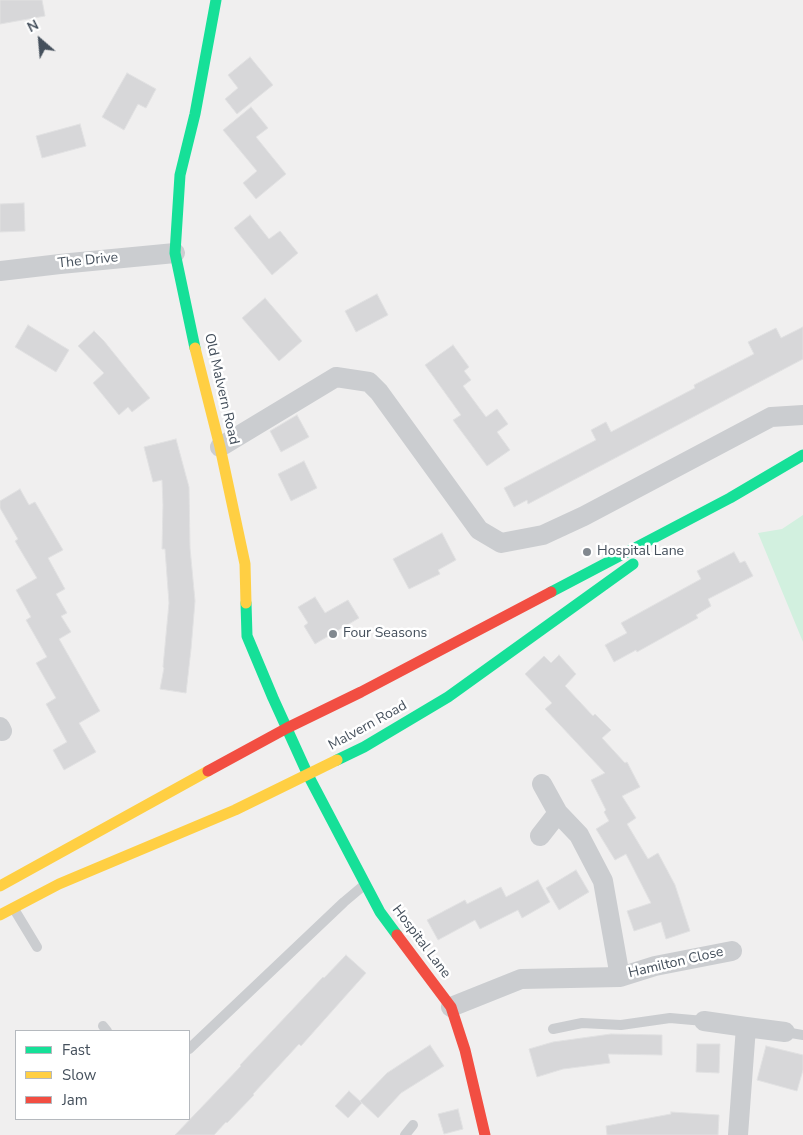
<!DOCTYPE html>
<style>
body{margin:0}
#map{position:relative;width:803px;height:1135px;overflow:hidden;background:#f0efef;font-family:"Nunito Sans",sans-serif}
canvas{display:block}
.legend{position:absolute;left:15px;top:1030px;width:175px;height:90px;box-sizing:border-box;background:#fff;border:1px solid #b5b9be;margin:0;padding:6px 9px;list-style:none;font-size:15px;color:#45505c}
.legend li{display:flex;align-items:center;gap:10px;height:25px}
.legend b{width:25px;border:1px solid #b5b9be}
.north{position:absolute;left:15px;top:15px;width:50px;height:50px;-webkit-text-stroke:4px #fff;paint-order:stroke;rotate:333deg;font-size:14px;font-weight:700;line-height:20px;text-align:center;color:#45505c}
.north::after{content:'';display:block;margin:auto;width:18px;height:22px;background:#45505c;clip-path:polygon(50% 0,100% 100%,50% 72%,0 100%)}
</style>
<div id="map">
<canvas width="803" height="1135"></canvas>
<ul class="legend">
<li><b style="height:6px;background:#16e098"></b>Fast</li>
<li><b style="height:6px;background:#ffcf43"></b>Slow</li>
<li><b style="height:6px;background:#f24e42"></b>Jam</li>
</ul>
<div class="north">N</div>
</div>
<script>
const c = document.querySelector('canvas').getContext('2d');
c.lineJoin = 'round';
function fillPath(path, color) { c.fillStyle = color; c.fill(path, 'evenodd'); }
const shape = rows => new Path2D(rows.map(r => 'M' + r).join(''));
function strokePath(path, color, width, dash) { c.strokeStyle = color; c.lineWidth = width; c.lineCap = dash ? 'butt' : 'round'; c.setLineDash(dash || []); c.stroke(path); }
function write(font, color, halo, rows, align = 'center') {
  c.font = font + ' "Nunito Sans",sans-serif'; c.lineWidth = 5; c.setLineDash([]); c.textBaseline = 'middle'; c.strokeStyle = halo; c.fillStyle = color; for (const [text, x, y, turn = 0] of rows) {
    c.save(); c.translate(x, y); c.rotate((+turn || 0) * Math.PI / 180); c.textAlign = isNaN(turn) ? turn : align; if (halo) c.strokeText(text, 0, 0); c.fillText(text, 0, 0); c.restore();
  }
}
fillPath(shape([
 [803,515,803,642,758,533,782,529]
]), '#d2f0df');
const building = shape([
 [0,0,42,0,45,16,0,24,0,0],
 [250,57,273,85,237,114,225,99,238,88,228,75,250,57],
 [127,73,156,89,146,108,138,104,124,130,102,117,127,73],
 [251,107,268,128,256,137,286,174,256,199,243,183,257,171,223,130,251,107],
 [80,124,86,146,42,158,36,136,80,124],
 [24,203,25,231,0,232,0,204,24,203],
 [250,215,269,239,280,231,298,253,272,275,234,228,250,215],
 [377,294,388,315,356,332,345,311,377,294],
 [265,298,302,341,279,361,242,318,265,298],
 [28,325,69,350,56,372,15,347,28,325],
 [803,327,803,359,528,504,527,500,514,507,504,488,596,440,591,430,606,422,611,432,695,388,694,385,754,354,748,342,776,328,781,338,803,327],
 [94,331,104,341,150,398,132,412,128,407,119,415,93,383,104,373,78,346,94,331],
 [453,345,469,367,464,371,471,380,463,386,486,417,497,409,508,424,497,432,510,450,487,466,453,420,461,415,425,365,453,345],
 [297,415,309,437,281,452,270,431,297,415],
 [176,439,189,487,190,548,195,601,191,649,186,693,160,689,164,668,163,667,169,603,165,549,162,549,163,505,162,480,153,482,144,447,176,439],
 [304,461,317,488,291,501,278,474,304,461],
 [20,489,29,505,35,502,63,550,48,558,65,589,56,594,67,613,61,616,71,632,59,639,100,711,79,723,96,752,64,770,53,750,67,742,46,704,56,698,36,663,47,657,26,620,31,617,16,590,37,578,15,541,18,539,0,508,0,501,20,489],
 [442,533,456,560,438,570,440,574,409,589,393,559,442,533],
 [734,552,740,563,745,561,753,576,708,599,711,606,696,615,698,618,637,652,636,650,614,662,605,645,627,633,621,623,701,579,697,571,734,552],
 [315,597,325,613,348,600,359,618,315,644,304,626,308,623,298,607,315,597],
 [559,655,576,674,565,686,593,716,595,714,611,730,602,738,625,763,627,762,640,787,622,796,636,818,627,824,648,859,658,853,675,885,690,931,666,939,661,922,634,931,627,911,651,903,626,854,615,860,596,829,609,821,604,812,606,810,591,780,605,773,545,709,552,703,525,674,544,656,551,663,559,655],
 [576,870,589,892,559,910,546,888,576,870],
 [538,880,550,902,522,918,518,910,480,929,475,920,438,940,427,920,465,900,467,904,501,887,506,897,538,880],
 [346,955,366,973,301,1046,299,1044,253,1094,254,1095,227,1123,226,1122,214,1135,175,1135,241,1066,240,1065,323,977,324,978,346,955],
 [611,1034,662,1035,662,1055,608,1054,610,1063,563,1069,537,1077,529,1049,553,1042,611,1034],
 [697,1044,720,1044,719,1073,696,1072,697,1044],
 [430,1045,444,1066,401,1093,378,1118,360,1101,387,1073,430,1045],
 [766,1046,803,1055,803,1070,797,1091,757,1080,766,1046],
 [349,1091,362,1103,348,1118,335,1106,349,1091],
 [458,1109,463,1129,444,1134,438,1114,458,1109],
 [671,1112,719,1115,718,1135,607,1135,606,1126,671,1114,671,1112]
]);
fillPath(building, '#d7d7d9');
strokePath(building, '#e1e1e2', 1);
strokePath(shape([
 [14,909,37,947],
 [103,1026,107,1031],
 [553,1029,582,1023,621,1025,670,1018,704,1021],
 [785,1032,803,1035],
 [189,1049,344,902,363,886],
 [405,1135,413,1125]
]), '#cbcdd0', 10);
strokePath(shape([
 [0,271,60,264,175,253],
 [220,447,336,377,369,382,379,392,479,530,501,543,543,535,584,516,771,417,803,415],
 [0,727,2,731],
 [542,784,558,813,579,835,603,881,620,977],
 [540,836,558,813],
 [451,1007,521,979,620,977,655,966,732,951],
 [704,1021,746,1027,785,1032],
 [738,1135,746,1027]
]), '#cbcdd0', 20);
strokePath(shape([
 [195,348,175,253,180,175,195,114,216,0],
 [551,592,730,498,803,455],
 [246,603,247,636,273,698,308,775,380,912,397,935],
 [337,760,364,747,448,697,633,564]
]), '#16e098', 11);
strokePath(shape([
 [195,348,220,447,245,564,246,603],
 [0,886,208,771],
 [0,915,59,884,235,810,337,760]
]), '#ffcf43', 11);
strokePath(shape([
 [208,771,287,728,361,692,551,592],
 [397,935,451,1007,465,1050,485,1135]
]), '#f24e42', 11);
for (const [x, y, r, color] of [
 [587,552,5,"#81888f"],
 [333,634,5,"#81888f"]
]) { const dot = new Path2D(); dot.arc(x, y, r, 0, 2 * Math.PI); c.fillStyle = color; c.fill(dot); strokePath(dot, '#fff', 2); }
write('14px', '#45505c', '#fff', [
 ["The Drive",88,261,-6],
 ["Old Malvern Road",221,389,77],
 ["Malvern Road",368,726,-29],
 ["Hospital Lane",421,942,53],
 ["Hamilton Close",676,963,-13]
]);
write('14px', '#45505c', '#fff', [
 ["Hospital Lane",597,552],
 ["Four Seasons",343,634]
], 'left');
</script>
